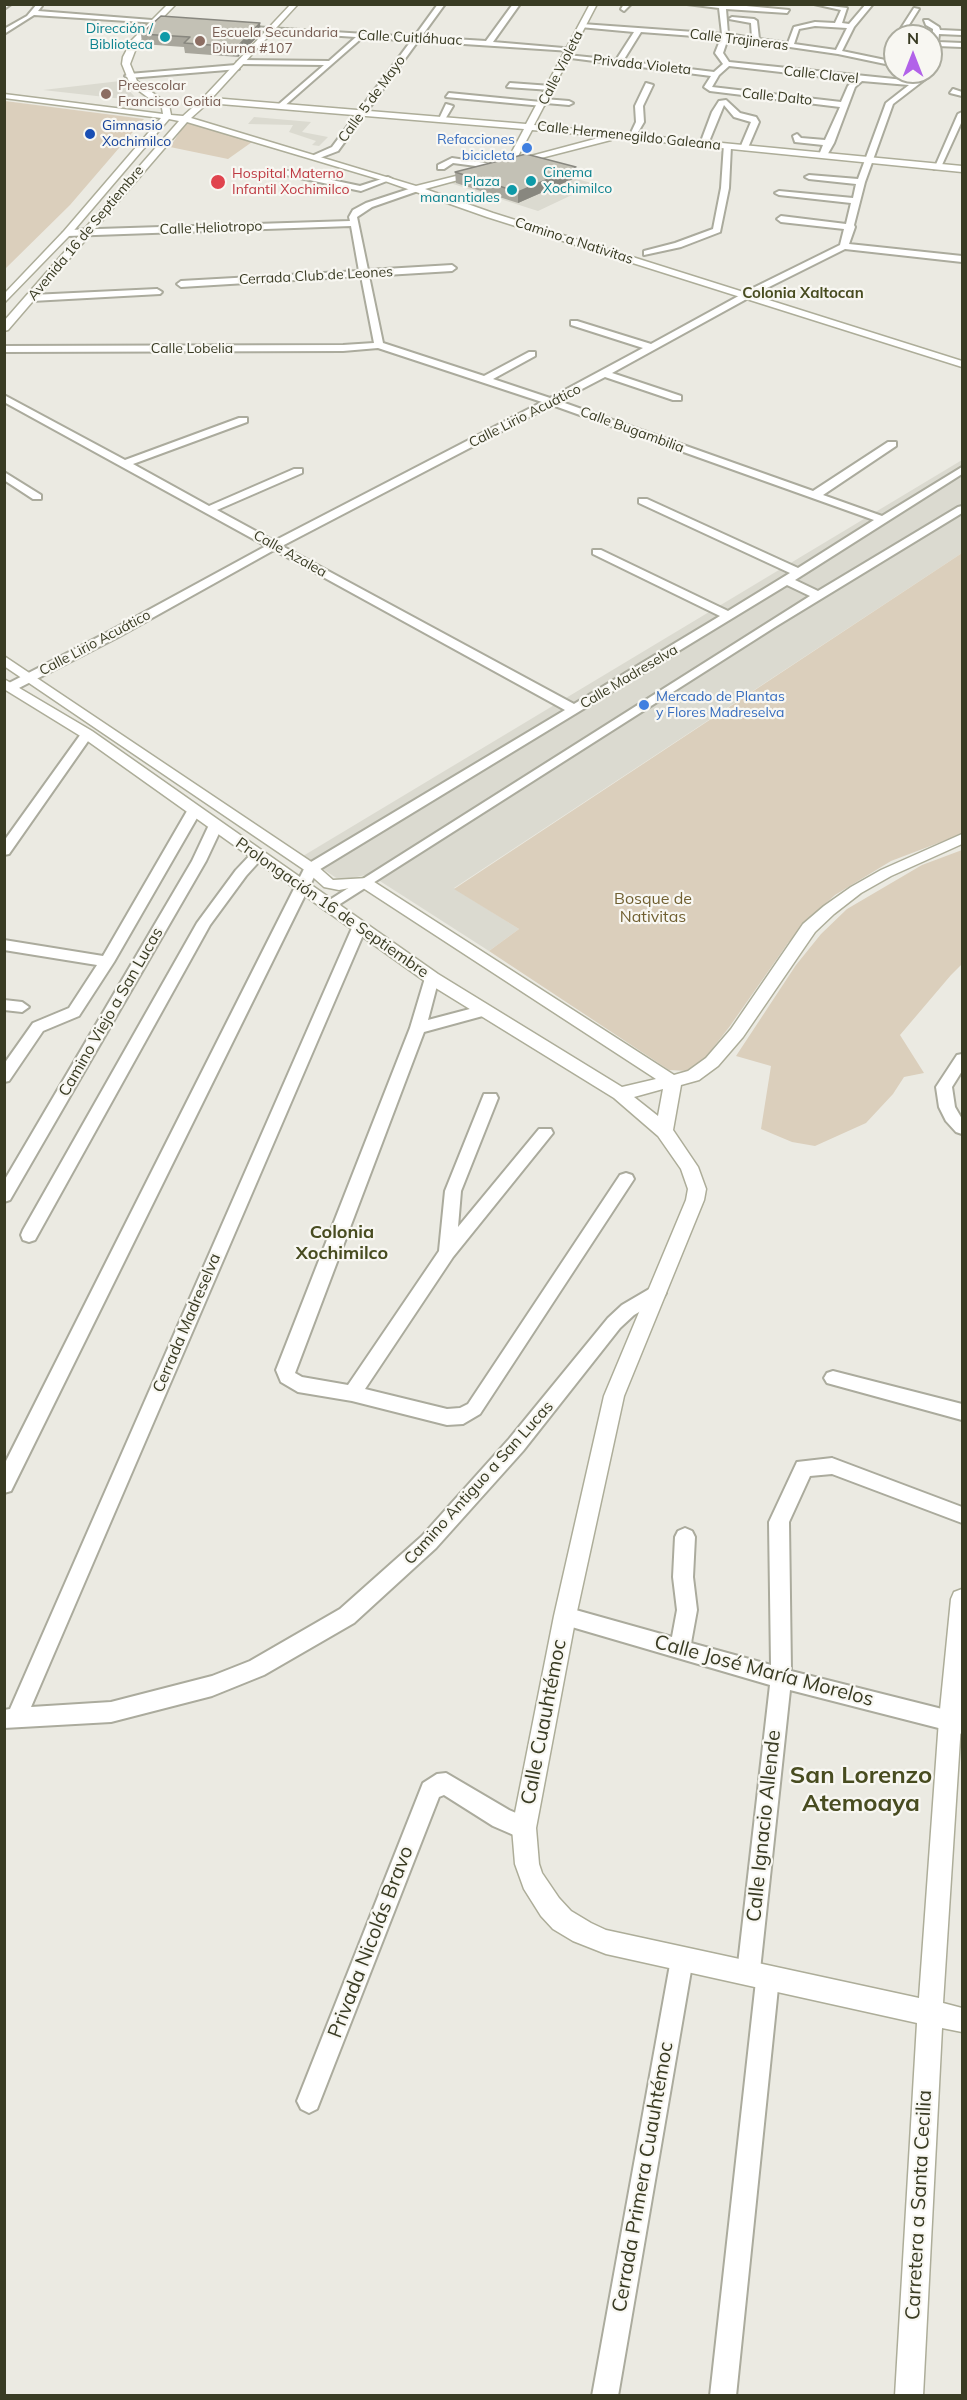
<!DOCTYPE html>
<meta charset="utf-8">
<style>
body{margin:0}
#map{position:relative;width:967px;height:2400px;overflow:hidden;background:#ebeae2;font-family:Mulish,sans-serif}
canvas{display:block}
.frame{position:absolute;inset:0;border:6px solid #393b23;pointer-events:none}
.north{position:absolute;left:883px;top:24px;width:60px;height:60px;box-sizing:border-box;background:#f8f7f2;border:2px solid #acac9f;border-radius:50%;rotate:0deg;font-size:16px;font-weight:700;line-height:24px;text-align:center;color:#393b23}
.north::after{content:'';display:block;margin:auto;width:21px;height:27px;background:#b262e9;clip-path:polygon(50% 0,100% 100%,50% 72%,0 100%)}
</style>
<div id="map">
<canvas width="967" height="2400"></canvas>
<div class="frame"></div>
<div class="north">N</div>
</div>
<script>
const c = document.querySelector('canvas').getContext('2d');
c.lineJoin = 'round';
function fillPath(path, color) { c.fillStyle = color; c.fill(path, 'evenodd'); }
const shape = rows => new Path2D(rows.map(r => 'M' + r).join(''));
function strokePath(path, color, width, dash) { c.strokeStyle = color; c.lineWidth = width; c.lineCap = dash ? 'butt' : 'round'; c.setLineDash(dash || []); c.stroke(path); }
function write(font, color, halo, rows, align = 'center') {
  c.font = font + ' Mulish,sans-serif'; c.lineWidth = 4.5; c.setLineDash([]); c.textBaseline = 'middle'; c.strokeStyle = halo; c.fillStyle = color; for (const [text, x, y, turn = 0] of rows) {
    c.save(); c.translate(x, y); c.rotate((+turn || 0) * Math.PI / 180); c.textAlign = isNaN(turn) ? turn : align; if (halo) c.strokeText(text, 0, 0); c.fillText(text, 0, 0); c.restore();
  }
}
fillPath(shape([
 [120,81,136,98,132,100,43,90],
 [254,117,311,122,302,132,328,137,319,146,312,145,316,141,289,132,293,125,248,124],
 [524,164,595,184,538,211,450,183],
 [962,460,962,553,454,888,519,929,489,951,369,874,341,881,303,856]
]), '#dbdad0');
fillPath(shape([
 [5,101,144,119,70,205,5,269],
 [187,121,252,142,228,159,170,147],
 [962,553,962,834,891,861,835,895,812,916,788,943,730,1026,702,1062,687,1071,669,1070,489,951,519,929,454,889],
 [962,850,962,964,951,975,900,1035,924,1073,904,1077,893,1094,866,1123,815,1146,792,1142,761,1129,771,1066,736,1056,796,965,821,934,847,909,922,865]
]), '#dbcfbc');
const street = shape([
 [4,4,11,4,4,9,4,4],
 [37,4,42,6,38,11,177,22,174,24,34,15,4,34,4,29,27,16,37,4],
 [438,4,445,4,421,37,486,41,513,4,520,4,493,42,575,49,571,51,418,41,338,151,317,159,313,157,314,155,332,147,411,41,363,37,282,108,278,106,279,104,324,65,241,64,237,62,241,60,329,61,356,37,238,29,236,26,414,37,438,4],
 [624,4,631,4,624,11,621,9,624,4],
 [687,4,725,4,789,10,787,13,726,9,728,34,752,38,751,23,729,19,732,17,754,19,757,21,759,39,788,43,794,27,815,22,835,23,841,10,814,4,847,8,842,23,849,24,866,4,873,4,854,27,842,51,895,62,895,66,838,54,728,38,723,53,729,62,914,81,925,72,932,70,932,74,893,104,865,182,854,225,855,227,849,244,962,256,962,262,845,249,761,291,612,373,681,396,681,400,673,400,605,377,559,401,813,491,888,442,896,442,896,446,823,495,882,516,962,467,962,474,795,580,818,591,958,507,962,506,962,513,775,627,332,909,327,911,320,906,810,596,787,585,317,871,11,1491,4,1493,4,1465,306,865,565,710,274,550,118,637,15,690,7,690,7,684,110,631,266,546,4,402,4,395,125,460,239,418,247,418,247,422,133,464,209,506,294,469,302,469,302,473,217,510,274,541,542,402,378,348,343,351,4,352,4,346,343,345,374,343,361,276,181,287,177,284,181,281,359,271,351,226,67,236,63,233,67,230,350,221,349,217,353,210,366,203,415,187,419,189,418,191,372,207,357,217,368,270,452,265,456,268,452,271,369,276,383,343,484,376,529,352,535,352,535,356,493,379,550,398,643,348,571,325,571,321,577,321,651,344,755,287,840,245,844,229,781,222,777,219,781,216,846,224,851,203,779,195,775,193,779,191,853,198,856,184,809,179,805,177,809,175,858,179,886,103,909,85,862,81,855,87,834,143,826,157,823,157,819,155,823,145,795,142,793,136,797,134,801,138,825,140,840,107,710,91,704,87,711,76,563,57,567,55,616,60,634,32,580,27,582,24,722,34,719,8,687,4],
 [815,26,847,28,836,50,794,44,799,29,815,26],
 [641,32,721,38,715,53,723,64,714,72,623,61,641,32],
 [729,66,833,78,854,80,848,86,841,102,712,87,719,75,729,66],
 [552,405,874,520,798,568,647,499,639,499,639,503,790,573,728,611,601,550,593,550,593,554,720,616,574,704,282,546,552,405],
 [914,8,919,9,902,36,896,36,914,8],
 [924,20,928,20,939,27,940,30,962,31,962,35,939,34,938,42,962,43,962,47,937,46,935,62,931,64,933,29,926,25,924,20],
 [236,65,239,69,129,78,125,76,129,74,236,65],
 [510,83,551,86,555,88,551,90,507,87,510,83],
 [646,83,653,85,643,106,644,122,634,139,628,139,636,122,635,106,646,83],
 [953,89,962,92,962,96,950,93,953,89],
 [449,93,541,102,544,99,569,101,573,103,569,105,546,103,543,106,446,97,449,93],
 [726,100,740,113,756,117,759,122,747,150,740,148,751,122,734,117,724,105,708,144,704,146,700,144,712,112,719,101,726,100],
 [446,104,453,106,444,121,438,121,446,104],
 [962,112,962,121,941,167,934,169,958,114,962,112],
 [724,144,731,146,729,188,720,232,681,247,644,255,644,251,675,243,713,229,721,188,724,144],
 [452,158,499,165,503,167,499,169,453,163,444,169,438,169,438,165,452,158],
 [289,171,360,186,388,177,392,179,361,191,286,175,286,171,289,171],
 [157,289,162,292,160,294,32,301,27,298,32,295,157,289],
 [4,472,41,495,41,499,33,499,4,480,4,472],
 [87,730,93,734,9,854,4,855,4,841,83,731,87,730],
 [194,807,201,811,114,962,79,1016,43,1031,9,1081,4,1082,4,1064,33,1023,69,1008,97,965,4,950,4,940,103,956,187,811,194,807],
 [215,823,222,827,206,861,10,1200,4,1202,4,1181,192,861,208,827,215,823],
 [258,851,265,855,246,876,210,925,35,1240,29,1242,23,1240,21,1235,23,1230,197,923,236,870,253,852,258,851],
 [359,923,366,928,31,1707,111,1702,212,1676,250,1661,340,1609,422,1536,509,1439,608,1318,622,1305,651,1288,657,1286,663,1288,666,1293,663,1298,634,1315,620,1328,523,1451,436,1548,354,1623,264,1675,212,1696,111,1722,4,1728,4,1710,10,1709,352,928,359,923],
 [432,973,439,978,428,1020,485,1005,492,1010,490,1014,424,1032,295,1373,302,1377,348,1385,439,1251,445,1191,484,1094,496,1094,498,1098,461,1191,458,1227,539,1129,551,1129,553,1133,453,1257,365,1389,447,1409,460,1408,468,1404,620,1175,626,1173,632,1175,634,1179,480,1414,463,1424,447,1425,352,1401,298,1392,281,1382,276,1370,410,1028,425,978,432,973],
 [4,1000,22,1002,29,1007,22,1012,4,1010,4,1000],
 [962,1054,962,1071,952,1087,955,1107,962,1119,962,1134,956,1132,946,1121,939,1107,936,1087,957,1055,962,1054],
 [833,1371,962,1404,962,1420,827,1383,824,1378,827,1373,833,1371],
 [832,1458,962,1507,962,1523,832,1474,810,1476,789,1522,791,1671,962,1714,962,1734,790,1690,760,1970,768,1967,776,1970,779,1978,736,2396,710,2396,756,1981,748,1984,740,1981,737,1973,770,1685,565,1625,558,1623,555,1616,558,1609,565,1607,672,1637,677,1610,673,1577,675,1537,678,1531,685,1528,692,1531,695,1537,693,1577,697,1610,691,1643,771,1665,769,1522,797,1462,832,1458],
 [446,1773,509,1810,532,1820,535,1828,532,1836,524,1839,516,1836,493,1826,444,1795,439,1797,317,2109,309,2113,301,2109,297,2101,423,1783,437,1774,446,1773],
 [682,1948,690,1951,693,1959,618,2396,592,2396,671,1959,674,1951,682,1948]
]);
const secondary = shape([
 [168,4,176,4,138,43,130,64,137,81,169,105,171,115,183,116,203,98,291,4,298,4,212,98,526,124,590,4,597,4,534,125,962,166,962,172,611,137,611,140,510,166,506,163,524,129,208,103,191,118,416,186,480,170,480,174,425,189,493,213,962,361,962,367,487,217,385,181,187,122,8,330,4,331,4,321,179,121,169,119,70,235,4,303,4,294,64,231,161,118,4,98,4,94,163,114,162,108,130,84,122,64,123,57,132,40,168,4],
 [532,130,601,136,606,136,516,160,532,130],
 [4,656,316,865,333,880,368,878,674,1075,688,1071,706,1058,731,1029,803,924,824,906,851,887,881,870,962,834,962,844,891,876,861,893,834,914,815,932,743,1037,718,1066,699,1080,681,1085,673,1130,698,1167,706,1189,704,1200,624,1396,576,1616,536,1828,539,1864,542,1873,559,1898,571,1911,591,1923,606,1930,919,1998,939,1720,951,1599,954,1592,962,1589,962,1708,943,2003,962,2008,962,2032,942,2028,923,2396,895,2396,917,2023,606,1954,573,1941,553,1929,541,1916,524,1889,515,1864,512,1828,554,1616,604,1396,686,1200,688,1189,681,1169,658,1136,614,1098,426,982,82,737,4,689,4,679,92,731,438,974,622,1087,656,1079,360,886,339,890,324,887,306,871,4,666,4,656],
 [663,1089,658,1116,634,1097,663,1089]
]);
strokePath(street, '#abab9d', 4);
strokePath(secondary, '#adad99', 3);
fillPath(street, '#fff');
fillPath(secondary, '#fff');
fillPath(shape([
 [261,33,238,57,185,53,184,47,142,44,141,34],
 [576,167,575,178,518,203,456,183,455,172]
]), '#a8a69c');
fillPath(shape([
 [260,23,261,33,238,57,237,47],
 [576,167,575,178,518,203,518,192]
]), '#88877f');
const building = shape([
 [161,16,260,23,237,47,184,43,190,37,141,34,161,16],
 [526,154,576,167,518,192,455,172,526,154]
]);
fillPath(building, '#c3c1b5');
strokePath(building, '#88877f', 1.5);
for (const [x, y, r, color] of [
 [165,37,6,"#0f9aa8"],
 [200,41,6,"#8d6e63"],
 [106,94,6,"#8d6e63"],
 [90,134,6,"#1a4fb4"],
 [527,148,6,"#3f7fe0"],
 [531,181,6,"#0f9aa8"],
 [218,182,8,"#e0444e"],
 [512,190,6,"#0f9aa8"],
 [644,705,6,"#3f7fe0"]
]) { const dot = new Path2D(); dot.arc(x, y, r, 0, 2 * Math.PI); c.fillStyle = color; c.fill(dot); strokePath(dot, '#f8f7f2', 2); }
write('14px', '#0d838f', '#f8f7f2', [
 ["Dirección /",153,29],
 ["Biblioteca",153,45],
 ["Cinema",543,173,"left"],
 ["Xochimilco",543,189,"left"],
 ["Plaza",500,182],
 ["manantiales",500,198]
], 'right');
write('14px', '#785e54', '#f8f7f2', [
 ["Escuela Secundaria",212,33],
 ["Diurna #107",212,49],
 ["Preescolar",118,86],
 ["Francisco Goitia",118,102]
], 'left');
write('14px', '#393b23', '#f8f7f2', [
 ["Calle Cuitláhuac",410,38,3],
 ["Calle Trajineras",739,40,7],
 ["Privada Violeta",642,65,6],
 ["Calle Violeta",561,68,-63],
 ["Calle Clavel",821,75,6],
 ["Calle Dalto",777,97,6],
 ["Calle 5 de Mayo",372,99,-54],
 ["Calle Hermenegildo Galeana",629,136,6],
 ["Calle Heliotropo",211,228,-2],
 ["Avenida 16 de Septiembre",86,233,-50],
 ["Camino a Nativitas",574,241,18],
 ["Cerrada Club de Leones",316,276,-3],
 ["Calle Lobelia",192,349],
 ["Calle Lirio Acuático",525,416,-27],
 ["Calle Bugambilia",632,430,20],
 ["Calle Azalea",290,554,29],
 ["Calle Lirio Acuático",95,643,-28],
 ["Calle Madreselva",629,677,-31]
]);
write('14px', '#164399', '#f8f7f2', [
 ["Gimnasio",102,126],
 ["Xochimilco",102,142]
], 'left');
write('14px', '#366cbe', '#f8f7f2', [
 ["Refacciones",515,140],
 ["bicicleta",515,156],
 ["Mercado de Plantas",656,697,"left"],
 ["y Flores Madreselva",656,713,"left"]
], 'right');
write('14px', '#be3a42', '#f8f7f2', [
 ["Hospital Materno",232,174],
 ["Infantil Xochimilco",232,190]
], 'left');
write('bold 15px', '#484c20', '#f8f7f2', [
 ["Colonia Xaltocan",803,293]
]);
write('16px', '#705f30', '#f8f7f2', [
 ["Bosque de",653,899],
 ["Nativitas",653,917]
]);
write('16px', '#393b23', '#f8f7f2', [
 ["Prolongación 16 de Septiembre",332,908,35],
 ["Camino Viejo a San Lucas",111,1012,-60],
 ["Cerrada Madreselva",187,1323,-67],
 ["Camino Antiguo a San Lucas",479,1483,-48]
]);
write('bold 18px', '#484c20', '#f8f7f2', [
 ["Colonia",342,1233],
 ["Xochimilco",342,1254]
]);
write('20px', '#393b23', '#f8f7f2', [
 ["Calle José María Morelos",764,1671,15],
 ["Calle Cuauhtémoc",544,1722,-79],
 ["Calle Ignacio Allende",764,1826,-84],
 ["Privada Nicolás Bravo",371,1942,-69],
 ["Cerrada Primera Cuauhtémoc",643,2177,-80],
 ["Carretera a Santa Cecilia",919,2205,-87]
]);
write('bold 24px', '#484c20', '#f8f7f2', [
 ["San Lorenzo",861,1776],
 ["Atemoaya",861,1804]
]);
</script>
